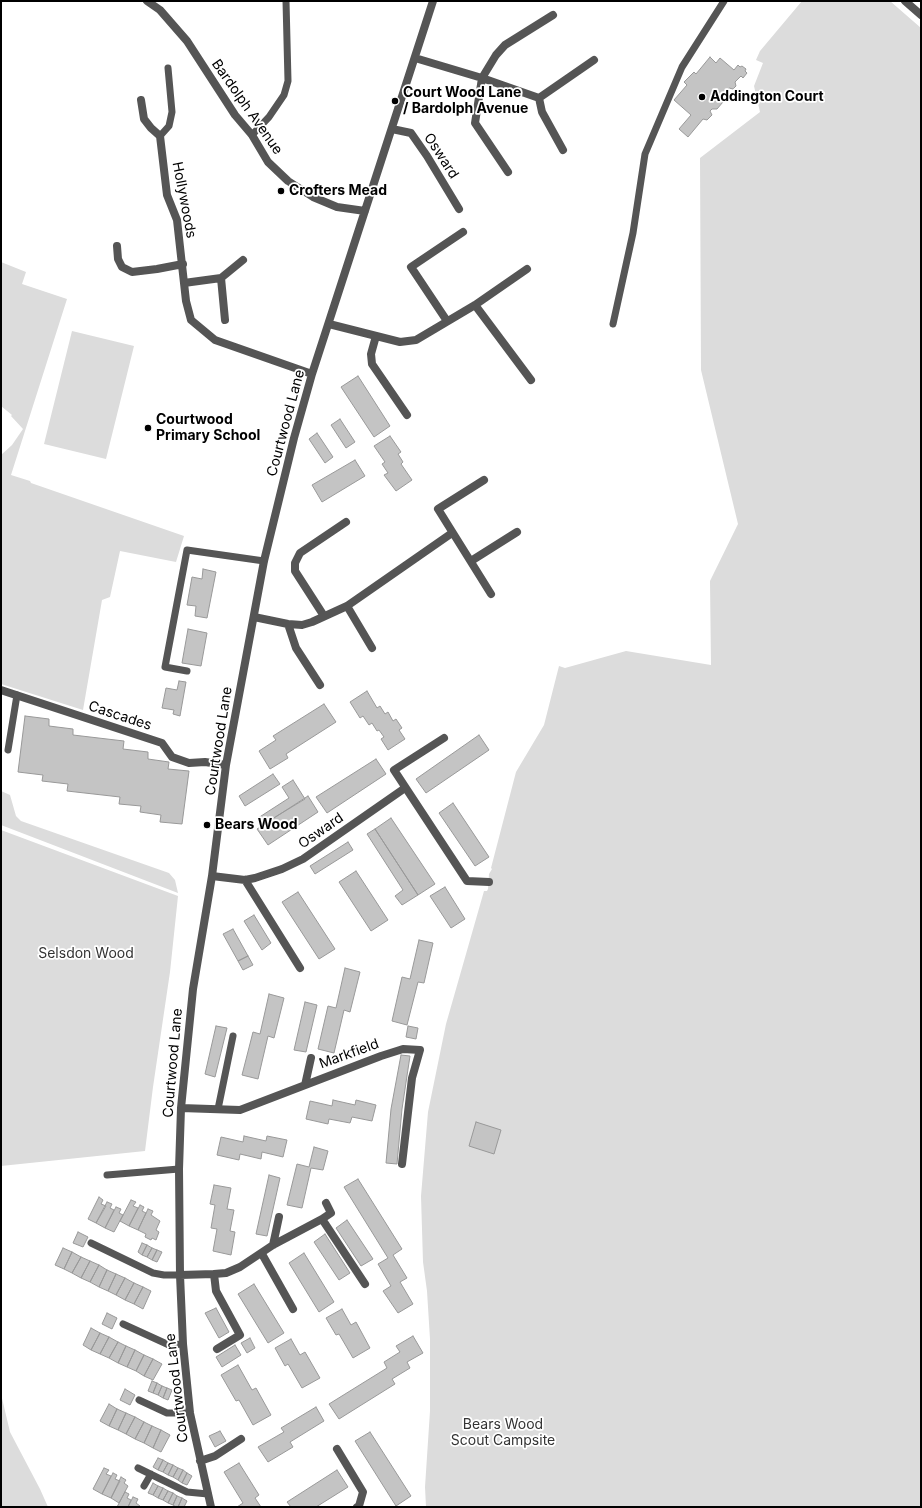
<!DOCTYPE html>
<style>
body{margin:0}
#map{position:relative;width:922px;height:1508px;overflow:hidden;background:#fff;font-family:Inter,sans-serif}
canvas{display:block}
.frame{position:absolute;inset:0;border:2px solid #000;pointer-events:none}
</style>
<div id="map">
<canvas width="922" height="1508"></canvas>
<div class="frame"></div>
</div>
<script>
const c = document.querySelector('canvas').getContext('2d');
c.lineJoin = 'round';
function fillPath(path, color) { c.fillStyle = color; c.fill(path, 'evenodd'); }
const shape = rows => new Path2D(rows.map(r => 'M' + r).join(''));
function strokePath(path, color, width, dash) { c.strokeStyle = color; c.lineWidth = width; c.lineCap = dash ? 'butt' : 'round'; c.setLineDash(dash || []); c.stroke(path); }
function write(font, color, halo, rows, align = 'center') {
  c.font = font + ' Inter,sans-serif'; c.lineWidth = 3.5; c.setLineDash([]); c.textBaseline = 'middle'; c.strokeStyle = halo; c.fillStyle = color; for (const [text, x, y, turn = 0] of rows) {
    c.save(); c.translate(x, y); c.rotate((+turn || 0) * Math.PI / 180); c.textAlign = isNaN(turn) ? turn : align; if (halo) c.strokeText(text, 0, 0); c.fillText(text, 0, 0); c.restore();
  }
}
fillPath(shape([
 [802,1,890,1,921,28,921,1507,426,1507,425,1487,430,1411,430,1339,427,1291,423,1262,421,1196,428,1112,446,1024,484,891,487,891,488,889,489,874,492,869,491,868,516,772,544,725,559,666,565,668,626,651,711,665,710,581,738,524,701,370,700,158,760,112,754,86,763,63,756,60,760,51],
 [1,262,26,272,22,284,67,299,11,475,30,481,31,483,184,536,176,562,120,551,110,597,102,600,83,710,1,684,1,455,12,445,23,429,11,416,12,415,1,406],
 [72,331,134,346,106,459,44,444],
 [1,791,10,795,16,816,21,821,169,873,175,880,178,893,1,825],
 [1,830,178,896,170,972,153,1087,145,1151,1,1166],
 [1,1394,10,1432,40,1489,48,1507,1,1507]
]), '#dcdcdc');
const building = shape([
 [710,57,716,63,720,58,734,70,738,65,740,67,742,66,746,69,745,71,747,73,743,78,741,76,735,82,736,86,733,89,729,88,727,90,729,95,717,109,712,109,710,111,712,115,707,120,703,119,688,137,679,129,691,115,674,100,687,85,684,82,694,72,696,74,710,57],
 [358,376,390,426,374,437,341,387,358,376],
 [340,419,355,442,346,448,331,425,340,419],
 [317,433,333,457,325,463,309,439,317,433],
 [390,436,401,452,398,454,403,462,401,464,412,480,396,491,384,475,388,473,382,464,385,462,374,446,390,436],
 [355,460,365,476,322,502,312,485,355,460],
 [203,569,216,572,207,618,195,616,196,606,187,605,192,577,202,579,203,569],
 [188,629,207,633,201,666,182,663,188,629],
 [179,681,186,682,180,716,173,714,174,710,162,708,166,688,177,690,179,681],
 [367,691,377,708,380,706,385,714,388,712,393,721,396,719,402,728,399,730,405,739,388,750,381,739,384,737,379,730,377,731,372,723,369,725,363,716,360,718,350,702,367,691],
 [324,704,336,722,286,754,288,758,270,769,259,751,276,740,273,736,324,704],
 [25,716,49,719,49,726,73,729,73,735,124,741,123,749,148,752,148,759,169,762,168,769,189,771,182,824,160,822,161,815,140,812,141,806,119,804,120,797,67,791,68,784,42,781,43,775,18,772,25,716],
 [479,735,489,750,426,793,416,779,479,735],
 [376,759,386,774,327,813,316,797,376,759],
 [273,774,280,784,245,806,239,796,273,774],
 [293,780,305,799,262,825,258,818,289,798,282,787,293,780],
 [308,796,318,812,268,845,257,829,308,796],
 [453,803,489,857,475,866,439,813,453,803],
 [391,818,435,884,418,895,375,829,391,818],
 [375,829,418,895,402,905,395,896,403,890,367,834,375,829],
 [348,842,353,850,315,874,310,866,348,842],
 [356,871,388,920,371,931,339,882,356,871],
 [445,887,465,919,451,928,430,896,445,887],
 [298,892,335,949,319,959,282,902,298,892],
 [254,915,271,943,262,950,244,921,254,915],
 [233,929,248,956,238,961,223,934,233,929],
 [419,940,433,943,424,983,418,982,407,1025,392,1021,402,977,410,979,419,940],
 [248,956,253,965,243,970,238,961,248,956],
 [345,968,360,972,350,1012,344,1010,334,1053,318,1049,328,1006,336,1008,345,968],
 [269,994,284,998,274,1038,268,1036,258,1079,242,1075,253,1032,260,1034,269,994],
 [305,1002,317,1005,306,1052,294,1050,305,1002],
 [216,1026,227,1028,215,1077,205,1074,216,1026],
 [408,1026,418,1028,416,1039,406,1037,408,1026],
 [401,1055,410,1056,402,1109,397,1164,386,1163,391,1109,401,1055],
 [333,1100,355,1105,356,1100,376,1105,372,1121,352,1117,350,1123,329,1119,328,1124,306,1119,310,1101,332,1106,333,1100],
 [476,1122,501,1130,494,1154,469,1146,476,1122],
 [244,1136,266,1141,267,1136,287,1140,283,1157,262,1152,261,1159,240,1154,239,1160,217,1155,221,1137,243,1142,244,1136],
 [314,1147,328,1151,323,1170,311,1168,302,1208,287,1205,297,1164,309,1167,314,1147],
 [269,1175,280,1178,267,1236,256,1234,269,1175],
 [358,1179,402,1249,393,1255,407,1278,400,1282,413,1304,398,1313,383,1291,391,1286,378,1264,388,1258,344,1187,358,1179],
 [214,1185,231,1188,227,1209,234,1210,230,1231,235,1232,231,1255,213,1251,217,1229,211,1228,215,1205,210,1204,214,1185],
 [99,1197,103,1200,101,1204,106,1206,96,1223,88,1219,99,1197],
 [131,1200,136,1202,133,1206,138,1208,129,1226,120,1221,131,1200],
 [107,1202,112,1204,110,1208,114,1210,105,1228,96,1223,107,1202],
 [140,1205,144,1207,142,1211,146,1213,138,1230,129,1226,140,1205],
 [116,1207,121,1209,119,1213,123,1215,114,1232,105,1228,116,1207],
 [148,1209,153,1211,151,1215,160,1221,156,1230,159,1232,156,1240,152,1238,151,1240,145,1237,146,1234,138,1230,148,1209],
 [347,1220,373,1259,361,1266,336,1228,347,1220],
 [78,1232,88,1237,83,1247,73,1243,78,1232],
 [325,1234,350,1273,339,1280,314,1242,325,1234],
 [142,1243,147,1245,142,1255,138,1252,142,1243],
 [147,1245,152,1248,147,1257,142,1255,147,1245],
 [63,1248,72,1252,64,1269,55,1265,63,1248],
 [152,1248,157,1250,152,1260,147,1257,152,1248],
 [157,1250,162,1252,157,1262,152,1260,157,1250],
 [72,1252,81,1257,72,1273,64,1269,72,1252],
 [304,1253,334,1302,319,1312,289,1263,304,1253],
 [81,1257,90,1261,81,1278,72,1273,81,1257],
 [90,1261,99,1265,90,1282,81,1278,90,1261],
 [99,1265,107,1270,99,1287,90,1282,99,1265],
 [107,1270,116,1274,108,1291,99,1287,107,1270],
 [116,1274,125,1278,116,1295,108,1291,116,1274],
 [125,1278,134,1283,125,1300,116,1295,125,1278],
 [134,1283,143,1287,134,1304,125,1300,134,1283],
 [254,1284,284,1333,268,1343,238,1294,254,1284],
 [143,1287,151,1291,143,1309,134,1304,143,1287],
 [216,1308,229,1332,219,1338,205,1313,216,1308],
 [342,1309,351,1325,356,1322,370,1348,353,1358,339,1334,336,1335,326,1318,342,1309],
 [107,1313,117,1318,112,1329,102,1324,107,1313],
 [91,1328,100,1333,91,1350,83,1345,91,1328],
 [100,1333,109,1337,100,1354,91,1350,100,1333],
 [413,1336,423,1353,407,1362,410,1368,392,1379,395,1384,339,1419,329,1404,387,1368,384,1362,400,1352,396,1346,413,1336],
 [109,1337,118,1342,109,1358,100,1354,109,1337],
 [250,1338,255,1348,247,1353,241,1343,250,1338],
 [291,1339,300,1355,305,1352,320,1378,302,1388,288,1364,285,1366,275,1348,291,1339],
 [118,1342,126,1346,118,1363,109,1358,118,1342],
 [235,1345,241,1355,222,1367,216,1357,235,1345],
 [126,1346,135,1350,127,1367,118,1363,126,1346],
 [135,1350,144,1355,136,1371,127,1367,135,1350],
 [144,1355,153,1359,144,1376,136,1371,144,1355],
 [153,1359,162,1364,153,1380,144,1376,153,1359],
 [238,1365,252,1390,256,1388,271,1415,253,1425,239,1400,236,1401,221,1375,238,1365],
 [152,1381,157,1383,153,1393,148,1391,152,1381],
 [157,1383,162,1386,158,1395,153,1393,157,1383],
 [162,1386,167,1388,163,1398,158,1395,162,1386],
 [167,1388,172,1390,168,1400,163,1398,167,1388],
 [125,1389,135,1395,130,1405,120,1400,125,1389],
 [109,1404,117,1409,109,1426,100,1421,109,1404],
 [316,1407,324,1421,290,1442,293,1447,268,1462,258,1447,284,1432,281,1428,316,1407],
 [117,1409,126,1413,118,1430,109,1426,117,1409],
 [126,1413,135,1417,126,1434,118,1430,126,1413],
 [135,1417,144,1422,135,1439,126,1434,135,1417],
 [144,1422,152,1426,144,1443,135,1439,144,1422],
 [152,1426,161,1430,153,1448,144,1443,152,1426],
 [161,1430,170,1435,161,1452,153,1448,161,1430],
 [220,1431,226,1441,215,1447,209,1436,220,1431],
 [370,1432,411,1496,396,1506,355,1441,370,1432],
 [158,1458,163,1460,158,1470,153,1467,158,1458],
 [163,1460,168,1463,163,1472,158,1470,163,1460],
 [168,1463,173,1465,168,1475,163,1472,168,1463],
 [239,1463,259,1495,255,1498,261,1507,237,1507,243,1503,224,1472,239,1463],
 [173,1465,178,1468,173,1477,168,1475,173,1465],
 [104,1468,109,1470,106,1474,111,1476,102,1494,93,1489,104,1468],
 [178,1468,183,1470,178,1480,173,1477,178,1468],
 [183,1470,187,1473,182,1483,178,1480,183,1470],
 [337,1470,348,1487,316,1507,291,1507,287,1502,337,1470],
 [113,1473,117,1475,115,1479,120,1481,111,1498,102,1494,113,1473],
 [187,1473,192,1476,187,1485,182,1483,187,1473],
 [121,1477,126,1480,124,1483,128,1486,119,1503,111,1498,121,1477],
 [153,1483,158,1486,153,1495,148,1493,153,1483],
 [158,1486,163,1488,158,1498,153,1495,158,1486],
 [163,1488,168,1491,163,1500,158,1498,163,1488],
 [168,1491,173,1493,168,1503,163,1500,168,1491],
 [125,1492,129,1494,127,1498,131,1500,128,1507,117,1507,125,1492],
 [173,1493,177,1496,173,1505,168,1503,173,1493],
 [177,1496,182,1498,178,1507,176,1507,173,1505,177,1496],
 [133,1497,138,1499,136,1503,140,1506,139,1507,128,1507,133,1497],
 [182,1498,187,1501,184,1507,178,1507,182,1498]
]);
fillPath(building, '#c4c4c4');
strokePath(building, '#999', 1);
strokePath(shape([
 [252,135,269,117,284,95,288,81,286,1],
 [160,136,169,126,172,112,168,68],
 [613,324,633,233,645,154,682,67,724,1],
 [187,671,165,667,187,550,264,561],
 [8,750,17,695],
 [218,1109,233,1036],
 [107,1175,179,1169],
 [91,1243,153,1273,164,1275,180,1275],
 [123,1324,169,1345,183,1344],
 [139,1400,167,1413,190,1413],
 [138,1468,187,1492,208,1494],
 [144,1486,151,1474]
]), '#555', 7);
strokePath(shape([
 [147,1,160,10,187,41,235,115,252,135,268,162,288,181,313,197,337,207,365,211],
 [415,58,482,78,539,98],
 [539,98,594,60],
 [539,98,542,112,563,150],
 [141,100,144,119,151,128,160,136,167,195,177,220,186,301,191,320,215,340,312,374],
 [392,129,411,133,427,156,459,209],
 [508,172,475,123,482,78,496,55,505,45,553,15],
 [117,246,118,259,122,267,132,272,157,269,183,264],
 [221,278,225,320],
 [184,283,221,278,243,260],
 [475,305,531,380],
 [447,321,411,267,463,232],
 [329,324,400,342,416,340,475,305,527,269],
 [376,336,371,354,372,364,407,415],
 [484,480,438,509,491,594],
 [471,561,517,532],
 [347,606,372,648],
 [324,616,295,571,295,563,300,553,346,522],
 [254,617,288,624,302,625,312,622,347,606,452,533],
 [288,624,296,648,320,685],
 [1,690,162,743,172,757,189,763,205,762,226,765],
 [444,738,394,770,467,881,489,882],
 [212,876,245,880,255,878,282,869,303,859,405,788],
 [245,880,300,968],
 [305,1085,311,1058],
 [181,1108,240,1110,381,1056,403,1049,420,1050,412,1078,402,1164],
 [322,1219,331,1213,326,1203],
 [273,1245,279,1217],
 [262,1254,293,1309],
 [214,1274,216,1291,240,1335,217,1349],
 [180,1275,214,1274,226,1273,240,1267,273,1245,322,1219,365,1284],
 [337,1449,363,1492,359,1506,357,1507],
 [200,1461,215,1456,241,1439],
 [211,1507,190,1413,183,1344,180,1275,179,1169,181,1108,193,989,212,876,226,765,264,561,294,438,312,374,433,1]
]), '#555', 8);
strokePath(shape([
 [905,1,921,15]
]), '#555', 8);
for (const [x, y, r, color] of [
 [702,97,4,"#000"],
 [395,101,4,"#000"],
 [281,191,4,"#000"],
 [148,428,4,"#000"],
 [207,825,4,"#000"]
]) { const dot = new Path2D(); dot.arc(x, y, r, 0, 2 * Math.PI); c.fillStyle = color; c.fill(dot); strokePath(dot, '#fff', 1.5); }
write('bold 14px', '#000', '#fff', [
 ["Court Wood Lane",403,93],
 ["/ Bardolph Avenue",403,109],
 ["Addington Court",710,97],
 ["Crofters Mead",289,191],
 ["Courtwood",156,420],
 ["Primary School",156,436],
 ["Bears Wood",215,825]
], 'left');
write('14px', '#000', '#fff', [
 ["Bardolph Avenue",247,107,55],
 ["Osward",441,156,57],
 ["Hollywoods",184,200,79],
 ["Courtwood Lane",286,423,-75],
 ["Cascades",120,716,18],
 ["Courtwood Lane",219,741,-81],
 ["Osward",321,831,-35],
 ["Markfield",349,1054,-20],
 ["Courtwood Lane",173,1063,-85],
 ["Courtwood Lane",177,1388,-97]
]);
write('14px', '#333', '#fff', [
 ["Selsdon Wood",86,954],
 ["Bears Wood",503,1425],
 ["Scout Campsite",503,1441]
]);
</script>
